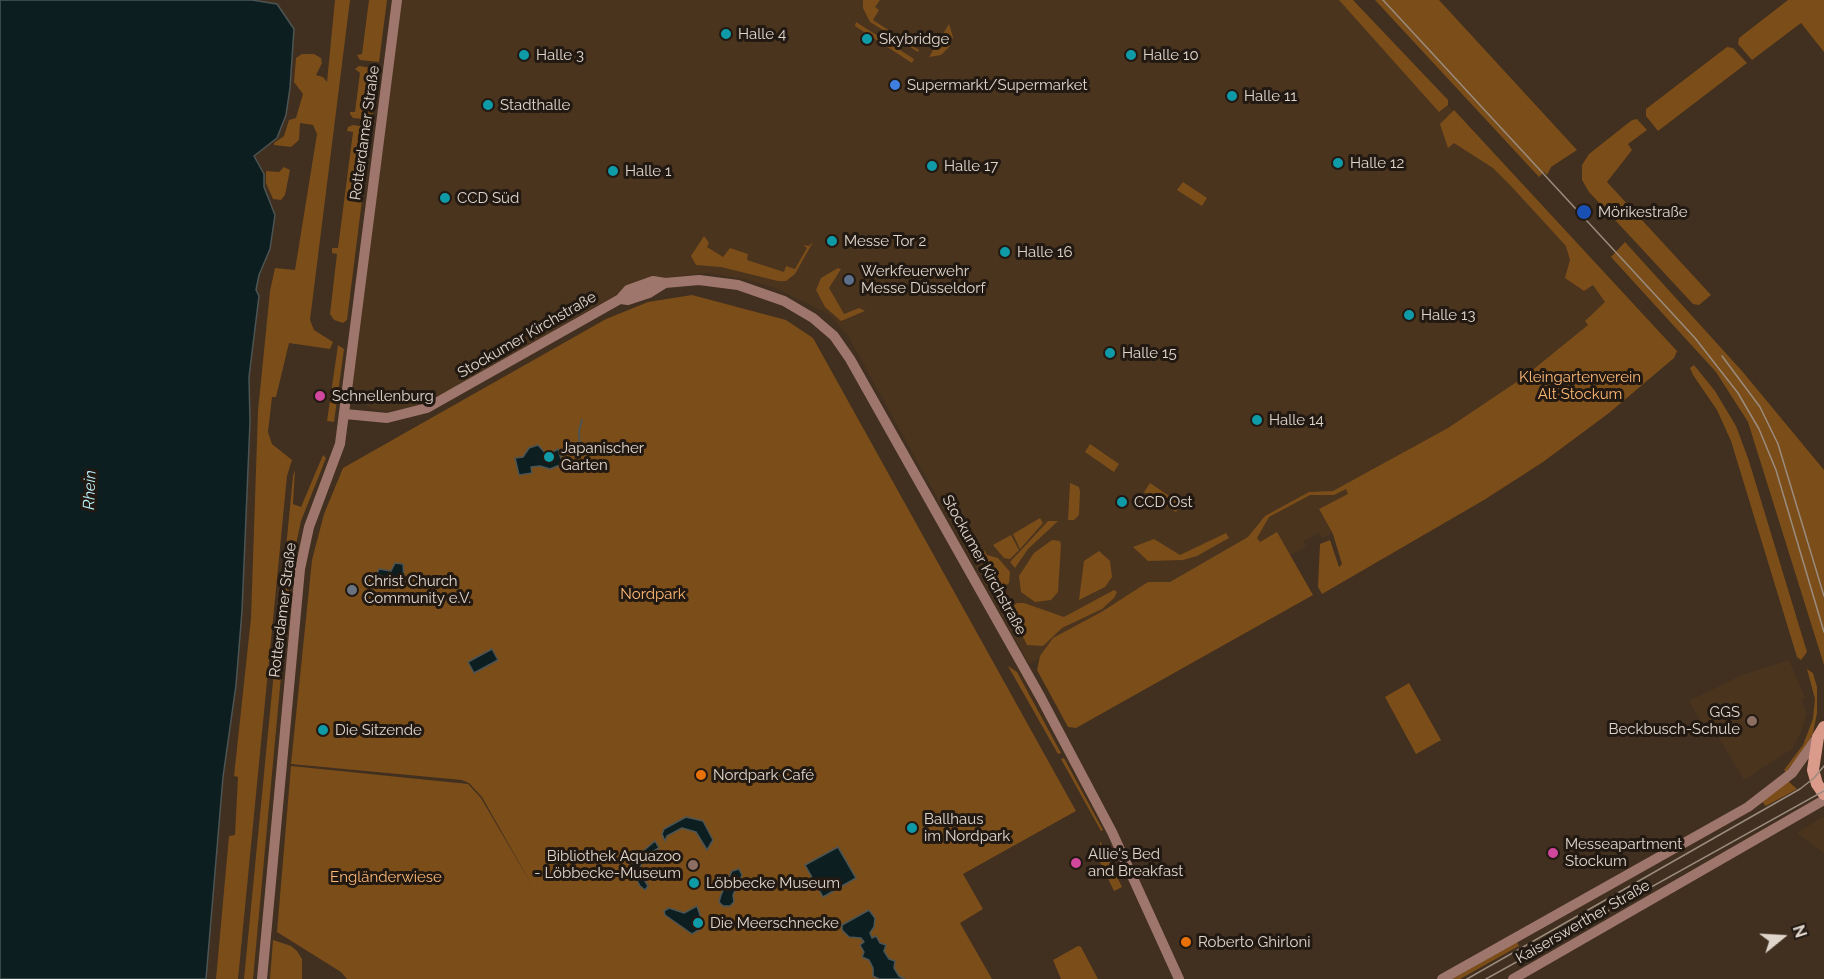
<!DOCTYPE html>
<meta charset="utf-8">
<style>
body{margin:0}
#map{position:relative;width:1824px;height:979px;overflow:hidden;background:#412f1f;font-family:Raleway,sans-serif}
canvas{display:block}
.north{position:absolute;left:1752px;top:907px;width:60px;height:60px;-webkit-text-stroke:4px #211912;paint-order:stroke;rotate:72deg;font-size:16px;font-weight:700;line-height:24px;text-align:center;color:#e0d5cb}
.north::after{content:'';display:block;margin:auto;width:21px;height:27px;background:#e0d5cb;clip-path:polygon(50% 0,100% 100%,50% 72%,0 100%)}
</style>
<div id="map">
<canvas width="1824" height="979"></canvas>
<div class="north">N</div>
</div>
<script>
const c = document.querySelector('canvas').getContext('2d');
c.lineJoin = 'round';
function fillPath(path, color) { c.fillStyle = color; c.fill(path, 'evenodd'); }
const shape = rows => new Path2D(rows.map(r => 'M' + r).join(''));
function strokePath(path, color, width, dash) { c.strokeStyle = color; c.lineWidth = width; c.lineCap = dash ? 'butt' : 'round'; c.setLineDash(dash || []); c.stroke(path); }
function write(font, color, halo, rows, align = 'center') {
  c.font = font + ' Raleway,sans-serif'; c.lineWidth = 6; c.setLineDash([]); c.textBaseline = 'middle'; c.strokeStyle = halo; c.fillStyle = color; for (const [text, x, y, turn = 0] of rows) {
    c.save(); c.translate(x, y); c.rotate((+turn || 0) * Math.PI / 180); c.textAlign = isNaN(turn) ? turn : align; if (halo) c.strokeText(text, 0, 0); c.fillText(text, 0, 0); c.restore();
  }
}
fillPath(shape([
 [401,0,1350,0,1626,297,1525,378,1461,422,1345,488,1349,494,1319,510,1332,533,1322,538,1319,533,1303,541,1306,547,1290,555,1277,533,1260,543,1256,537,1029,664,848,336,829,314,775,288,750,280,708,273,654,279,626,289,431,401,414,408,387,411,372,409,356,399,350,387],
 [1789,660,1805,698,1801,700,1807,713,1801,732,1792,749,1744,780,1709,721,1702,724,1689,701,1742,675],
 [1824,816,1824,853,1797,833]
]), '#4b341e');
fillPath(shape([
 [335,0,350,0,310,320,314,330,333,342,330,349,289,343,276,397,272,397,268,432,272,444,292,460,287,476,238,979,216,979,229,836,235,835,238,777,234,776,251,618,258,411,270,291,275,268,295,270,317,134,313,125,300,123,299,140,291,147,274,145,274,143,284,136,289,120,296,118,303,94,294,82,296,58,302,54,314,54,321,58,322,63,316,75,323,77,327,82],
 [369,0,387,0,379,62,360,60,357,55,362,54],
 [863,0,880,0,875,7,879,10,873,20,919,50,918,52,870,22,863,8],
 [1339,0,1353,0,1448,100,1448,105,1439,112],
 [1375,0,1439,0,1577,150,1551,167,1547,175,1544,172,1539,177],
 [1788,0,1824,0,1824,52,1801,23,1752,60,1738,44,1739,38],
 [856,22,914,59,912,63,855,26],
 [949,24,953,37,949,47,941,55,929,57],
 [1727,47,1733,48,1747,63,1658,131,1646,116,1646,109],
 [359,66,378,69,372,120,353,118,350,114,350,112,355,112,360,73,355,69],
 [1454,110,1677,351,1674,358,1609,413,1543,462,1484,500,1322,594,1318,587,1320,544,1330,540,1339,567,1342,564,1333,534,1319,509,1348,494,1346,489,1334,495,1310,495,1269,517,1257,538,1260,542,1277,532,1313,595,1076,728,1068,727,1037,670,1040,656,1053,638,1103,611,1148,582,1170,582,1248,537,1265,516,1309,492,1333,491,1448,428,1524,377,1588,325,1585,321,1605,302,1593,285,1584,291,1565,278,1570,260,1566,246,1511,186,1493,168,1454,143,1448,148,1440,124],
 [1637,119,1647,130,1628,144,1632,150,1607,182,1711,295,1699,305,1693,304,1589,192,1582,180,1582,165,1589,154,1632,120],
 [353,125,371,128,347,320,343,323,334,320,330,314,337,254,332,253,332,248,338,248,353,132,347,131,348,127],
 [284,167,290,170,285,195,281,200,273,199,266,183,266,171,279,172],
 [1183,182,1207,198,1202,206,1177,190],
 [704,236,709,243,707,247,723,257,730,248,748,254,747,260,784,272,786,266,795,269,807,248,803,245,809,246,813,242,795,274,786,281,778,281,721,267,696,265,691,256],
 [1625,242,1742,371,1824,470,1824,665,1748,422,1716,372,1611,257],
 [838,268,841,269,829,288,844,314,859,308,865,311,841,321,825,307,816,290,821,278],
 [692,295,786,320,813,338,1076,811,963,874,983,909,960,923,992,979,347,979,341,972,277,932,291,766,468,784,481,798,533,887,482,797,469,783,462,780,291,764,312,560,324,514,343,468,606,319,648,302],
 [338,345,344,349,334,422,327,421],
 [1694,365,1715,391,1736,426,1749,461,1807,652,1801,660,1797,657,1731,441,1717,410,1693,375,1690,368],
 [1090,444,1119,464,1114,472,1085,452],
 [323,455,326,458,301,521,291,568,253,979,244,979,293,476,295,470,293,504,301,507],
 [1070,483,1079,487,1080,492,1079,515,1074,520,1068,520],
 [1150,483,1181,504,1176,512,1144,492],
 [1040,518,1043,523,1020,549,1013,534],
 [1048,521,1058,521,1028,549,1015,568,1010,562],
 [1226,533,1229,538,1197,556,1183,560,1148,561,1133,547,1154,539,1180,555],
 [1011,535,1019,550,1010,559,1004,558,993,545],
 [1052,540,1060,541,1061,545,1058,592,1051,600,1035,602,1021,592,1019,576,1034,553],
 [984,550,987,555,998,558,1010,572,1009,583,999,590,978,554],
 [1099,551,1110,561,1112,577,1105,587,1079,600,1084,561],
 [1114,590,1117,592,1114,598,1102,609,1062,628,1043,646,1027,645,1009,609,1017,603,1024,603,1064,617],
 [1008,666,1017,672,1061,753,1058,754],
 [1807,669,1813,673,1817,687,1817,713,1813,733,1806,747,1786,772,1784,770,1803,745,1813,719,1815,699],
 [1409,683,1441,740,1416,754,1385,697],
 [1064,758,1103,830,1101,831,1061,759],
 [1788,781,1797,789,1766,806,1762,802],
 [1100,841,1122,887,1114,891,1100,862],
 [273,940,291,946,297,951,302,959,302,979,270,979],
 [1517,942,1519,946,1460,979,1452,979],
 [1078,946,1081,947,1098,979,1061,979,1053,960]
]), '#7b4d19');
const water = shape([
 [0,0,252,0,277,4,294,29,290,88,286,115,277,138,254,156,264,174,264,187,275,215,270,249,259,275,256,290,259,296,249,377,250,422,242,611,236,685,223,777,206,979,0,979,0,0],
 [538,445,547,455,558,449,562,462,560,465,550,469,540,466,531,467,532,473,519,475,515,458,523,457,529,448,538,445],
 [395,563,403,564,404,578,398,583,377,574,379,569,391,571,395,563],
 [492,649,498,660,474,673,468,662,492,649],
 [686,817,703,821,713,840,707,850,696,832,682,828,667,836,665,841,662,834,664,829,686,817],
 [655,841,659,848,644,856,639,871,648,886,645,890,640,886,631,869,636,857,655,841],
 [838,847,856,878,823,897,805,865,838,847],
 [739,869,742,875,733,895,734,902,730,906,723,906,719,902,721,895,732,871,739,869],
 [697,906,703,924,702,928,692,934,665,915,664,911,669,908,684,913,697,906],
 [869,910,875,918,874,927,870,933,872,938,876,936,880,943,886,945,884,951,889,959,895,961,894,968,899,976,905,979,879,979,873,976,873,968,869,960,862,957,864,952,860,945,864,942,861,938,849,937,842,930,842,925,869,910]
]);
fillPath(water, '#0d1e21');
strokePath(water, '#4c5554', 1.5);
strokePath(shape([
 [575,451,580,448,579,431,582,420],
 [559,453,567,451]
]), '#4c5554', 2);
strokePath(shape([
 [620,299,628,300,649,293,665,283],
 [345,414,387,418,427,408,620,299,628,290,653,281,665,283,699,280,738,285,784,301,813,318,834,336,850,359,1041,698,1112,832,1179,979],
 [262,979,300,569,309,527,340,444,397,0],
 [1442,979,1748,807,1792,773,1817,738],
 [1513,979,1824,800]
]), '#9e766c', 10);
strokePath(shape([
 [1824,727,1818,737,1813,770,1817,784,1824,794]
]), '#da9b8b', 12);
strokePath(shape([
 [1383,0,1695,338,1738,393,1759,429,1776,470,1824,632],
 [1722,356,1760,407,1778,444,1824,596],
 [1467,979,1800,789,1814,778,1824,766],
 [1486,979,1824,791]
]), '#9a8c7f', 1.5);
for (const [x, y, r, color] of [
 [726,34,6,"#0f9aa8"],
 [867,39,6,"#0f9aa8"],
 [524,55,6,"#0f9aa8"],
 [1131,55,6,"#0f9aa8"],
 [895,85,6,"#3f7fe0"],
 [1232,96,6,"#0f9aa8"],
 [488,105,6,"#0f9aa8"],
 [1338,163,6,"#0f9aa8"],
 [932,166,6,"#0f9aa8"],
 [613,171,6,"#0f9aa8"],
 [445,198,6,"#0f9aa8"],
 [1584,212,8,"#1a4fb4"],
 [832,241,6,"#0f9aa8"],
 [1005,252,6,"#0f9aa8"],
 [849,280,6,"#5c6f8a"],
 [1409,315,6,"#0f9aa8"],
 [1110,353,6,"#0f9aa8"],
 [320,396,6,"#d1479c"],
 [1257,420,6,"#0f9aa8"],
 [549,457,6,"#0f9aa8"],
 [1122,502,6,"#0f9aa8"],
 [352,590,6,"#6b7280"],
 [1752,721,6,"#8d6e63"],
 [323,730,6,"#0f9aa8"],
 [701,775,6,"#e8710a"],
 [912,828,6,"#0f9aa8"],
 [1553,853,6,"#d1479c"],
 [1076,863,6,"#d1479c"],
 [693,865,6,"#8d6e63"],
 [694,883,6,"#0f9aa8"],
 [698,923,6,"#0f9aa8"],
 [1186,942,6,"#e8710a"]
]) { const dot = new Path2D(); dot.arc(x, y, r, 0, 2 * Math.PI); c.fillStyle = color; c.fill(dot); strokePath(dot, '#211912', 2); }
write('15px', '#e0d5cb', '#211912', [
 ["Halle 4",738,34],
 ["Skybridge",879,39],
 ["Halle 3",536,55],
 ["Halle 10",1143,55],
 ["Supermarkt/Supermarket",907,85],
 ["Halle 11",1244,96],
 ["Stadthalle",500,105],
 ["Halle 12",1350,163],
 ["Halle 17",944,166],
 ["Halle 1",625,171],
 ["CCD Süd",457,198],
 ["Mörikestraße",1598,212],
 ["Messe Tor 2",844,241],
 ["Halle 16",1017,252],
 ["Werkfeuerwehr",861,271],
 ["Messe Düsseldorf",861,288],
 ["Halle 13",1421,315],
 ["Halle 15",1122,353],
 ["Schnellenburg",332,396],
 ["Halle 14",1269,420],
 ["Japanischer",561,448],
 ["Garten",561,465],
 ["CCD Ost",1134,502],
 ["Christ Church",364,581],
 ["Community e.V.",364,598],
 ["GGS",1740,712,"right"],
 ["Beckbusch-Schule",1740,729,"right"],
 ["Die Sitzende",335,730],
 ["Nordpark Café",713,775],
 ["Ballhaus",924,819],
 ["im Nordpark",924,836],
 ["Messeapartment",1565,844],
 ["Stockum",1565,861],
 ["Allie's Bed",1088,854],
 ["and Breakfast",1088,871],
 ["Bibliothek Aquazoo",681,856,"right"],
 ["- Löbbecke-Museum",681,873,"right"],
 ["Löbbecke Museum",706,883],
 ["Die Meerschnecke",710,923],
 ["Roberto Ghirloni",1198,942]
], 'left');
write('15px', '#e0d5cb', '#211912', [
 ["Rotterdamer Straße",365,133,-82],
 ["Stockumer Kirchstraße",527,335,-30],
 ["Stockumer Kirchstraße",984,565,61],
 ["Rotterdamer Straße",283,610,-83],
 ["Kaiserswerther Straße",1583,922,-30]
]);
write('15px', '#feb874', '#211912', [
 ["Kleingartenverein",1580,377],
 ["Alt Stockum",1580,394],
 ["Nordpark",653,594],
 ["Engländerwiese",386,877]
]);
write('italic 16px', '#b8f0fb', '#211912', [
 ["Rhein",90,490,-88]
]);
</script>
